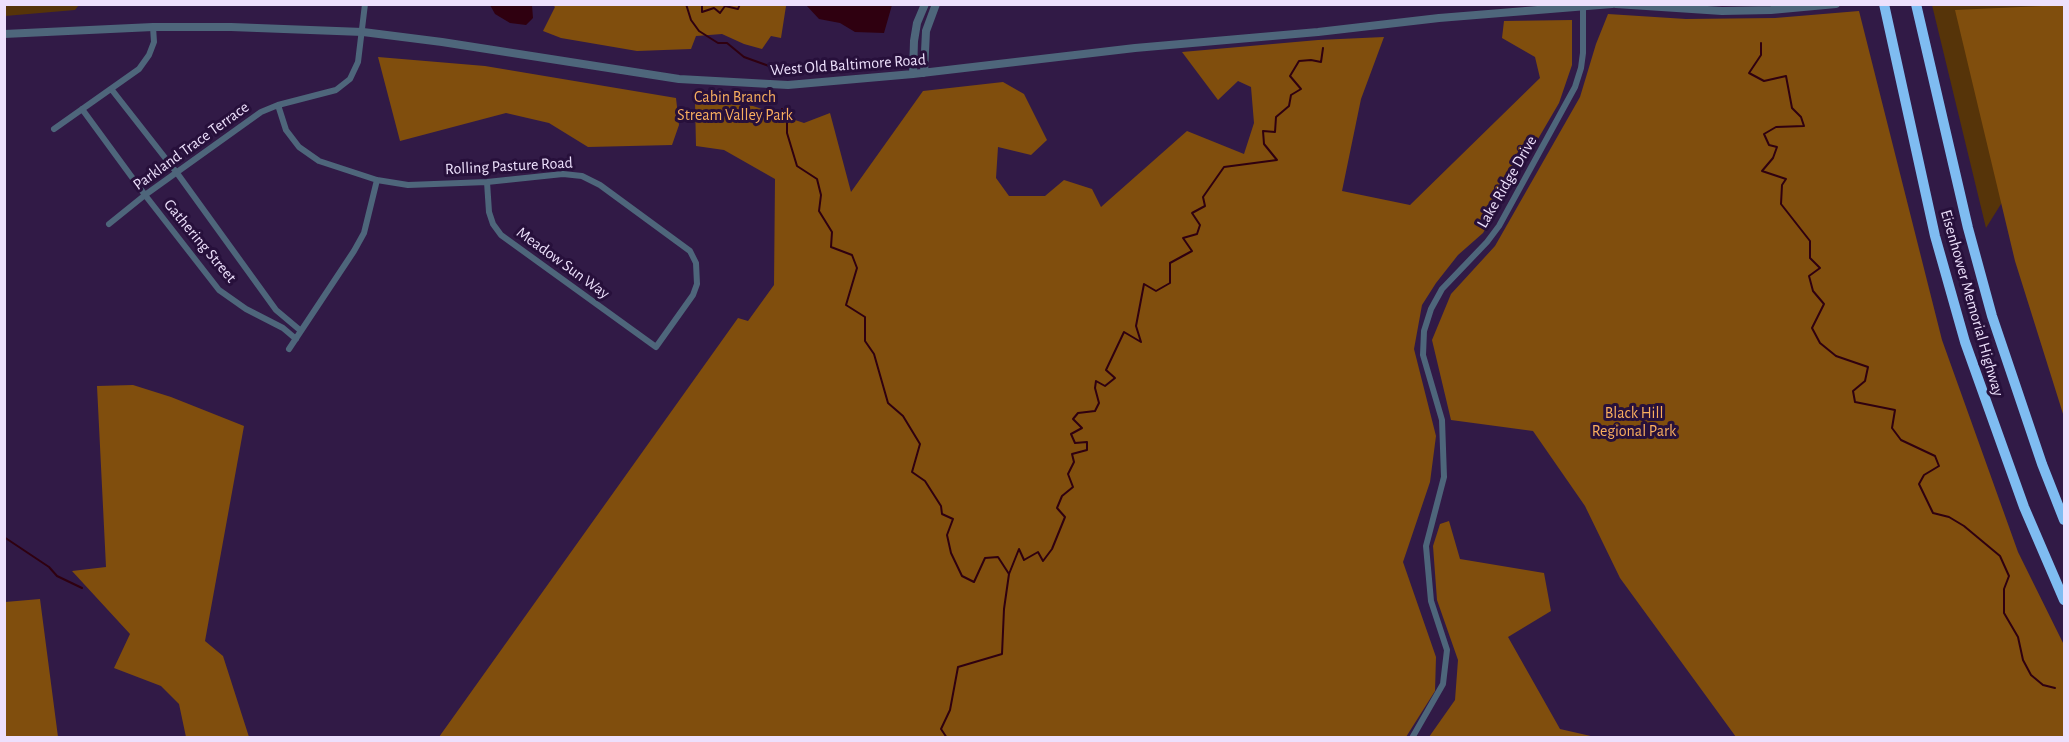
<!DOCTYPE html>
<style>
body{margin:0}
#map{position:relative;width:2069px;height:742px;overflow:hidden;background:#311a46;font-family:"Alegreya Sans",sans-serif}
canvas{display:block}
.frame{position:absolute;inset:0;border:6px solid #ede0fc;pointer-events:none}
</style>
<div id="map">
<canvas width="2069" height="742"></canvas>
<div class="frame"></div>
</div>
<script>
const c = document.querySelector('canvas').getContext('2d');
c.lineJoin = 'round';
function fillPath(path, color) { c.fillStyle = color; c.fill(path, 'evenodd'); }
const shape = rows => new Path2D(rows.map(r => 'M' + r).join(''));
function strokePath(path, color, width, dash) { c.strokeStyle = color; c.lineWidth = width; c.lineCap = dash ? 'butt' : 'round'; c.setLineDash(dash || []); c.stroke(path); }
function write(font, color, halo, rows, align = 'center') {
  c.font = font + ' "Alegreya Sans",sans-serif'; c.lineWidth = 6; c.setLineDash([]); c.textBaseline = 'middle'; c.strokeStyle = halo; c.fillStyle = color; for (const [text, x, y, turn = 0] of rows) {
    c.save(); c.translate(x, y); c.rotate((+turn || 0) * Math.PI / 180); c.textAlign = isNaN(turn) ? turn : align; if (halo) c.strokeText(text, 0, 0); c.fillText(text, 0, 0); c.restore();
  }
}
fillPath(shape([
 [5,4,79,4,79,5,75,10,5,16],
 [1932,5,2064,5,2036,148,1986,228]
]), '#563409');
fillPath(shape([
 [553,5,786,4,786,6,781,38,771,36,762,49,744,44,722,34,696,36,691,49,637,51,561,38,543,31,555,7],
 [2064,5,2064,417,2015,261,1955,10],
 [1859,11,1942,340,2018,552,2064,645,2064,737,1736,737,1620,578,1585,506,1533,431,1451,420,1432,340,1451,294,1495,246,1580,97,1596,44,1608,14,1686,19,1775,18],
 [1572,20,1572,65,1559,103,1483,233,1458,255,1436,283,1422,305,1414,349,1436,436,1430,482,1403,562,1436,657,1435,691,1406,737,439,737,738,318,748,321,774,285,775,179,724,150,696,146,695,102,753,106,804,123,830,113,851,192,923,91,1003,82,1024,94,1047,140,1031,155,998,147,996,178,1009,196,1045,196,1064,180,1092,189,1101,207,1187,131,1244,154,1254,123,1251,87,1238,81,1218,100,1182,52,1318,40,1384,37,1361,99,1342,191,1410,205,1540,78,1535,57,1502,38,1504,21],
 [378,57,485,66,676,98,679,125,672,145,588,147,549,123,506,113,400,141],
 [133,385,171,397,244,426,205,641,223,656,249,737,186,737,179,704,161,686,114,668,130,634,72,571,106,567,97,386],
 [1449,521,1460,559,1544,573,1551,611,1508,637,1560,729,1595,737,1429,737,1455,700,1458,660,1437,600,1433,546,1440,524],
 [40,599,58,737,5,737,5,602]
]), '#804e0d');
fillPath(shape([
 [490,5,532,5,533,18,526,25,510,23,495,14],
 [806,5,807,4,892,5,884,33,855,32,840,23,819,19]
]), '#2f0010');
strokePath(shape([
 [686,4,691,20,699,31,718,43,727,43,744,57,769,66],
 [702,4,702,12,714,8,720,13,725,6,738,9,740,4],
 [1761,43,1761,55,1749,73,1764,81,1786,76,1792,108,1801,117,1804,126,1776,127,1764,134,1769,145,1777,147,1773,158,1762,171,1786,179,1782,185,1781,204,1810,241,1810,258,1820,268,1809,276,1813,291,1824,304,1812,328,1820,343,1836,356,1868,367,1865,381,1853,391,1855,402,1895,410,1892,428,1901,440,1935,456,1939,466,1924,475,1919,484,1933,513,1949,517,1964,526,2000,556,2009,576,2004,589,2004,613,2018,637,2023,660,2031,675,2043,685,2055,688],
 [782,109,787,121,787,133,797,166,817,179,821,195,819,211,832,232,831,247,852,255,857,268,846,305,865,317,865,341,874,354,888,403,903,416,920,444,912,472,925,481,941,506,942,514,953,519,947,535,951,553,962,576,974,582,985,558,998,557,1009,574],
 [4,537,49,567,57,576,82,588],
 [947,738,941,729,950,710,958,667,1002,654,1004,609,1009,574,1019,549,1024,560,1038,552,1043,561,1052,549,1065,517,1057,508,1062,496,1073,487,1068,474,1074,462,1072,454,1087,450,1087,442,1075,443,1071,434,1082,428,1073,419,1078,413,1095,411,1099,403,1095,388,1096,381,1105,386,1115,378,1106,370,1124,332,1141,342,1136,326,1144,284,1156,291,1170,283,1170,263,1192,251,1183,238,1197,234,1200,225,1192,213,1205,206,1203,197,1224,167,1277,160,1264,144,1263,131,1275,132,1276,117,1289,106,1291,95,1301,89,1290,76,1299,61,1311,60,1321,62,1323,48]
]), '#2f0010', 2);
strokePath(shape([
 [112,90,177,173,276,310,301,331],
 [278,105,286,130,299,147,319,161,377,180,408,185,487,182,563,174,582,176,600,185,690,251,696,263,697,284,693,295,656,347,501,235,493,224,489,212,487,182],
 [82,109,145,195,219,290,246,309,283,328,296,339],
 [54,129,139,69,149,55,154,42,153,27],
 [109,224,145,195,261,112,278,105,336,90,350,79,358,62,365,4],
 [289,349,354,251,364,233,377,180],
 [1412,738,1443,684,1447,650,1431,601,1426,546,1444,477,1442,420,1423,355,1424,331,1431,309,1442,289,1487,242,1499,226,1575,87,1581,68,1583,53,1583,4]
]), '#4e667b', 6);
strokePath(shape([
 [1616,4,1722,11,1771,10,1836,4],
 [4,34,153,27,231,27,363,32,442,42,679,79,788,85,913,74,1135,48,1318,32,1439,18,1612,4],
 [924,73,926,31,936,4],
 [913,74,914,41,917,23,925,4]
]), '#4e667b', 8);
strokePath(shape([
 [1884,4,1935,236,1965,342,2024,507,2064,600],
 [1916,4,1968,228,1992,316,2042,464,2064,520]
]), '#7fbcf1', 10);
write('16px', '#ede0fc', '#27103b', [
 ["West Old Baltimore Road",848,65,-4],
 ["Parkland Trace Terrace",191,146,-36],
 ["Rolling Pasture Road",509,166,-3],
 ["Lake Ridge Drive",1507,182,-60],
 ["Gathering Street",200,241,50],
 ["Meadow Sun Way",563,263,36],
 ["Eisenhower Memorial Highway",1972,303,74]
]);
write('16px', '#f9ae5f', '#27103b', [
 ["Cabin Branch",735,97],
 ["Stream Valley Park",735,115],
 ["Black Hill",1634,413],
 ["Regional Park",1634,431]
]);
</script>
